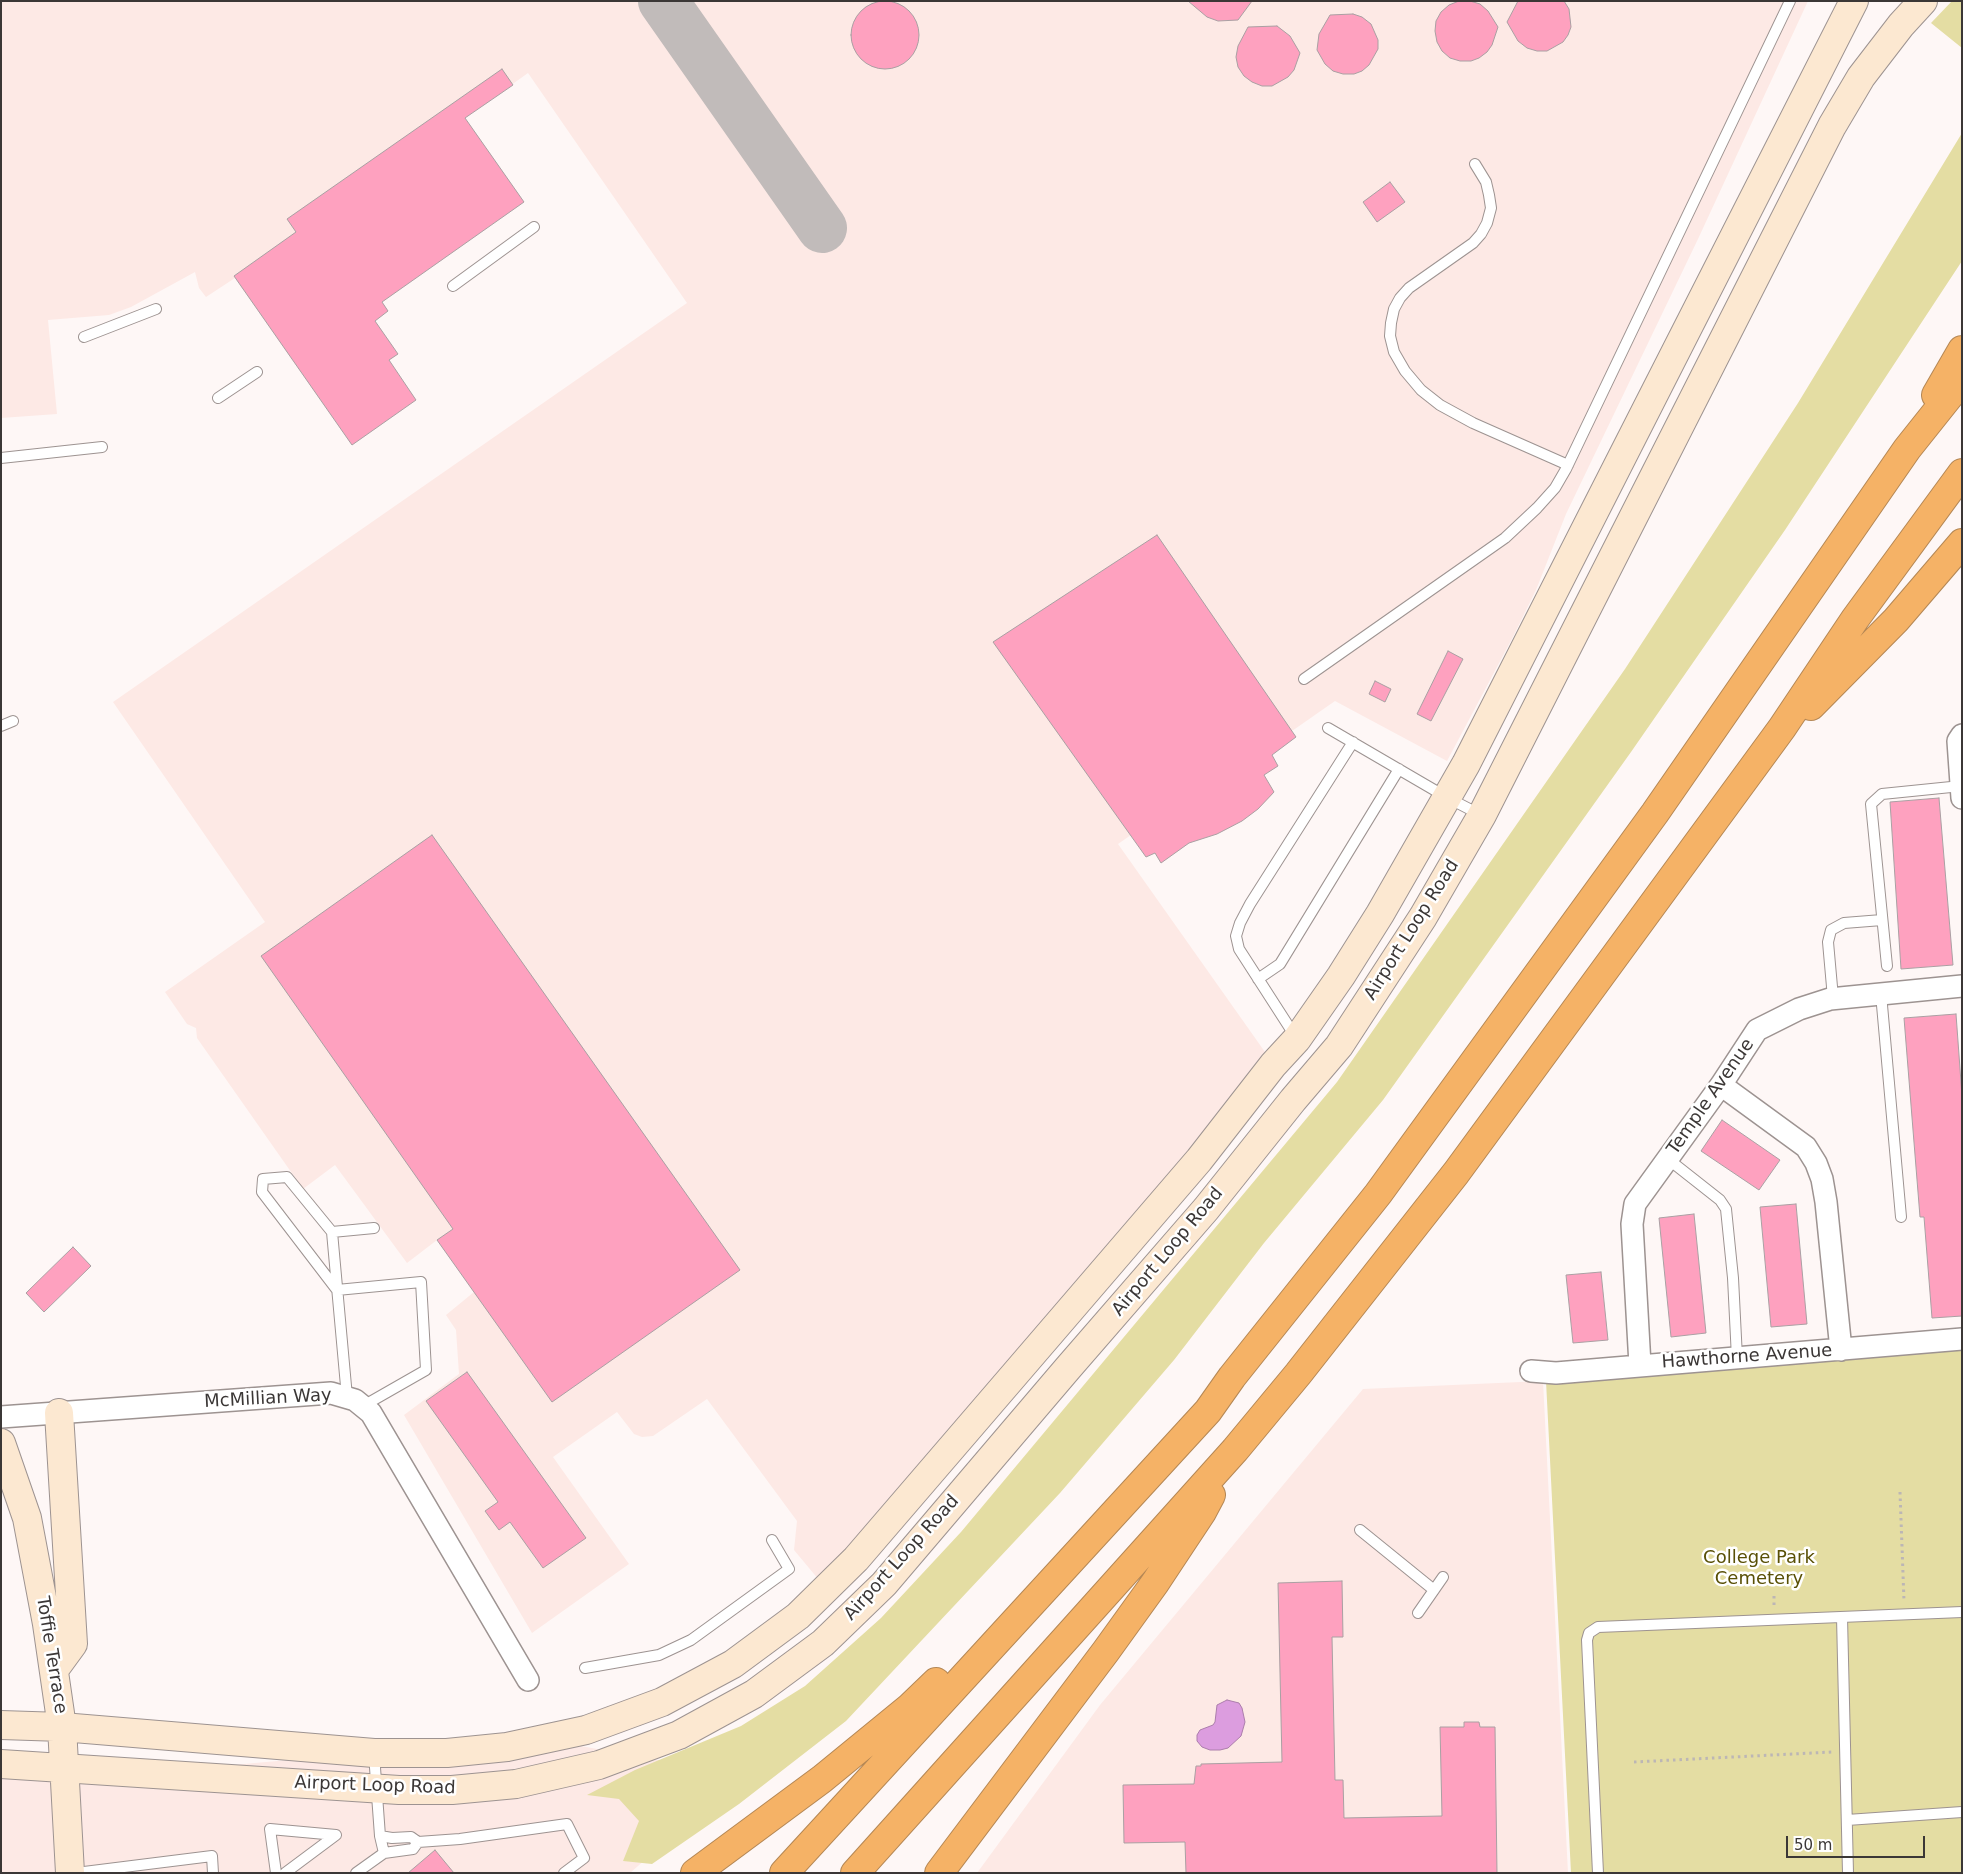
<!DOCTYPE html>
<style>
body{margin:0}
#map{position:relative;width:1963px;height:1874px;overflow:hidden;background:#fef7f6;font-family:"DejaVu Sans",sans-serif}
canvas{display:block}
.frame{position:absolute;inset:0;border:2px solid #3b3736;pointer-events:none}
.scale{position:absolute;left:1786px;top:1836px;width:139px;height:22px;box-sizing:border-box;border:2px solid #3b3736;border-top:0;padding-left:6px;font-size:15px;line-height:18px;white-space:nowrap;color:#3b3736;-webkit-text-stroke:4px #fff;paint-order:stroke}
</style>
<div id="map">
<canvas width="1963" height="1874"></canvas>
<div class="frame"></div>
<div class="scale">50 m</div>
</div>
<script>
const c = document.querySelector('canvas').getContext('2d');
c.lineJoin = 'round';
function fillPath(path, color) { c.fillStyle = color; c.fill(path, 'evenodd'); }
const shape = rows => new Path2D(rows.map(r => 'M' + r).join(''));
function strokePath(path, color, width, dash) { c.strokeStyle = color; c.lineWidth = width; c.lineCap = dash ? 'butt' : 'round'; c.setLineDash(dash || []); c.stroke(path); }
function write(font, color, halo, rows, align = 'center') {
  c.font = font + ' "DejaVu Sans",sans-serif'; c.lineWidth = 5; c.setLineDash([]); c.textBaseline = 'middle'; c.strokeStyle = halo; c.fillStyle = color; for (const [text, x, y, turn = 0] of rows) {
    c.save(); c.translate(x, y); c.rotate((+turn || 0) * Math.PI / 180); c.textAlign = isNaN(turn) ? turn : align; if (halo) c.strokeText(text, 0, 0); c.fillText(text, 0, 0); c.restore();
  }
}
fillPath(shape([
 [1,1,1808,1,1698,239,1566,514,1536,590,1514,635,1447,761,1335,701,1292,731,1296,737,1272,755,1278,766,1261,777,1271,786,1273,794,1258,809,1242,821,1217,834,1198,840,1198,837,1161,863,1155,853,1131,835,1118,844,1265,1052,1202,1135,1111,1244,819,1580,794,1550,797,1521,707,1399,653,1436,642,1437,634,1434,617,1412,553,1457,629,1564,532,1633,404,1415,459,1374,456,1330,446,1315,474,1292,437,1240,407,1263,335,1165,303,1189,197,1038,196,1028,187,1024,165,992,265,922,113,702,687,303,528,73,465,118,524,202,382,302,388,311,375,321,398,354,389,361,416,400,352,445,235,278,206,297,199,288,195,272,131,307,109,315,48,320,57,414,1,418],
 [1543,1381,1568,1873,977,1873,1100,1705,1363,1389],
 [536,1738,742,1775,630,1873,1,1873,1,1760,210,1767]
]), '#fde9e5');
fillPath(shape([
 [1952,1,1962,1,1962,48,1931,23],
 [1962,133,1962,261,1785,530,1631,752,1383,1100,1264,1243,1174,1360,1060,1493,846,1721,739,1804,652,1864,623,1861,639,1821,619,1799,587,1795,635,1770,741,1726,805,1686,881,1618,961,1532,1337,1082,1625,669,1798,403],
 [1962,1348,1962,1873,1571,1873,1546,1381]
]), '#e4dda3');
const water = shape([
 [1227,1700,1239,1703,1242,1708,1245,1722,1241,1736,1228,1748,1220,1750,1210,1750,1202,1747,1197,1741,1197,1735,1200,1730,1213,1725,1215,1722,1217,1705,1227,1700]
]);
fillPath(water, '#dc9ddf');
strokePath(water, '#ac7eac', 1);
strokePath(shape([
 [663,1,822,228]
]), '#c1bbba', 50);
const building = shape([
 '851 35a34 34 0 1 1 68 0a34 34 0 1 1-68 0Z',
 [1188,1,1252,1,1238,20,1218,21,1207,17,1188,1],
 [1459,1,1470,1,1480,4,1488,11,1498,27,1492,45,1487,52,1479,58,1471,61,1460,61,1450,58,1442,51,1437,42,1435,31,1436,21,1441,12,1449,5,1459,1],
 [1518,1,1564,1,1569,9,1571,27,1568,35,1563,42,1547,51,1537,51,1527,48,1518,41,1507,22,1518,1],
 [1353,14,1362,17,1371,24,1378,40,1378,49,1369,65,1362,71,1354,74,1343,74,1333,71,1325,64,1317,50,1319,34,1330,15,1353,14],
 [1277,26,1290,36,1300,53,1294,70,1288,77,1272,86,1262,86,1252,82,1244,76,1238,67,1236,57,1238,46,1248,27,1277,26],
 [502,69,513,85,465,118,524,202,382,302,388,311,375,321,398,354,389,360,416,400,352,445,234,276,296,232,287,219,502,69],
 [1390,182,1405,202,1377,222,1363,202,1390,182],
 [1157,535,1296,737,1272,755,1278,766,1264,775,1274,792,1258,809,1242,821,1217,834,1189,843,1161,863,1155,853,1146,857,993,642,1157,535],
 [1448,651,1463,659,1431,721,1417,714,1448,651],
 [1375,681,1391,689,1385,702,1369,694,1375,681],
 [1939,798,1953,965,1901,969,1890,802,1939,798],
 [432,835,740,1270,552,1402,437,1240,453,1229,261,956,432,835],
 [1956,1014,1962,1096,1962,1316,1932,1318,1924,1217,1920,1217,1904,1018,1956,1014],
 [1722,1120,1780,1160,1759,1190,1701,1151,1722,1120],
 [1796,1204,1807,1324,1771,1327,1760,1207,1796,1204],
 [1694,1214,1706,1333,1671,1337,1659,1218,1694,1214],
 [73,1247,91,1266,44,1312,26,1293,73,1247],
 [1601,1272,1608,1340,1573,1343,1566,1275,1601,1272],
 [467,1372,586,1538,543,1568,510,1522,499,1530,485,1511,498,1502,426,1401,467,1372],
 [1342,1581,1343,1637,1332,1637,1335,1780,1343,1780,1344,1818,1442,1816,1440,1727,1464,1727,1464,1722,1479,1722,1480,1727,1495,1727,1497,1873,1186,1873,1185,1842,1124,1843,1123,1785,1194,1784,1196,1766,1201,1766,1201,1764,1282,1762,1278,1583,1342,1581],
 [435,1850,454,1873,408,1873,435,1850]
]);
fillPath(building, '#fea1bf');
strokePath(building, '#aaa0a3', 1);
const lane = shape([
 [1475,164,1486,182,1489,195,1491,208,1487,223,1481,234,1473,243,1409,288,1400,298,1394,309,1391,323,1390,336,1394,352,1405,371,1421,390,1440,405,1473,423,1568,465],
 [453,286,534,227],
 [84,337,156,309],
 [218,398,257,372],
 [1,458,102,447],
 [1304,679,1505,538,1537,508,1555,488,1566,469,1790,1],
 [1,726,13,721],
 [1328,728,1448,798,1481,815],
 [1887,966,1871,804,1882,794,1961,786],
 [1258,979,1280,964,1399,769],
 [1881,994,1901,1217],
 [1833,998,1828,942,1831,930,1844,923,1882,920],
 [1295,1036,1239,949,1236,936,1240,923,1250,904,1353,742],
 [1668,1159,1720,1200,1726,1209,1733,1278,1737,1358],
 [332,1232,287,1177,263,1179,262,1192,337,1290],
 [337,1290,421,1282,426,1370,363,1406],
 [347,1397,332,1232,374,1228],
 [1360,1530,1434,1590],
 [1418,1613,1443,1577],
 [1842,1617,1848,1873],
 [585,1668,659,1655,691,1640,789,1569,772,1540],
 [374,1754,380,1836,384,1853],
 [1847,1820,1962,1812],
 [380,1836,392,1838,411,1837,418,1842,460,1839,567,1824,584,1858,564,1873],
 [76,1873,212,1856,213,1873],
 [276,1873,270,1829,336,1835],
 [285,1873,336,1835],
 [356,1873,384,1853,413,1849,418,1842],
 [1598,1873,1587,1640,1589,1633,1598,1627,1962,1612]
]);
const street = shape([
 [1962,735,1958,741,1962,798],
 [1721,1085,1806,1147,1816,1163,1822,1179,1826,1202,1841,1350],
 [1640,1365,1632,1224,1635,1204,1721,1085,1757,1030,1799,1009,1830,999,1962,986],
 [1531,1371,1556,1373,1962,1339],
 [1,1417,331,1393,355,1400,371,1413,528,1680]
]);
const secondary = shape([
 [1,1443,27,1518,47,1624,62,1727,70,1873],
 [54,1670,73,1644,59,1413],
 [1,1725,62,1727,374,1753,447,1753,507,1747,586,1730,662,1702,733,1664,798,1616,856,1559,1199,1160,1273,1065,1297,1039,1341,976,1380,914,1466,764,1854,1],
 [1,1764,399,1790,452,1790,516,1784,599,1765,679,1735,754,1694,823,1643,884,1584,1068,1368,1206,1209,1293,1100,1339,1046,1423,917,1482,815,1832,126,1861,77,1901,25,1923,1]
]);
const highway = shape([
 [1936,395,1962,350],
 [1811,706,1896,620,1962,543],
 [695,1873,822,1779,910,1707,936,1682],
 [784,1873,1208,1411,1232,1377,1378,1194,1655,813,1907,449,1962,380],
 [855,1873,1235,1450,1298,1374,1456,1173,1782,728,1855,619,1962,473],
 [939,1873,1106,1651,1155,1583,1202,1512,1211,1495]
]);
strokePath(lane, '#9d9391', 12);
strokePath(street, '#9d9391', 24);
strokePath(secondary, '#9d9391', 30);
strokePath(highway, '#b48755', 30);
strokePath(shape([
 [1900,1492,1904,1601],
 [1774,1596,1774,1606],
 [1634,1762,1832,1752]
]), '#bcb6b5', 3, [2.5, 4]);
strokePath(lane, '#fff', 10);
strokePath(street, '#fff', 21);
strokePath(secondary, '#fce8d1', 28);
strokePath(highway, '#f5b266', 28);
write('18px', '#3b3736', '#fff', [
 ["Airport Loop Road",1412,930,-58],
 ["Temple Avenue",1711,1097,-55],
 ["Airport Loop Road",1168,1252,-50],
 ["Hawthorne Avenue",1747,1357,-4],
 ["McMillian Way",268,1399,-3],
 ["Airport Loop Road",902,1558,-48],
 ["Toffie Terrace",51,1655,81],
 ["Airport Loop Road",375,1786,2]
]);
write('18px', '#595006', '#fff', [
 ["College Park",1759,1558],
 ["Cemetery",1759,1579]
]);
</script>
